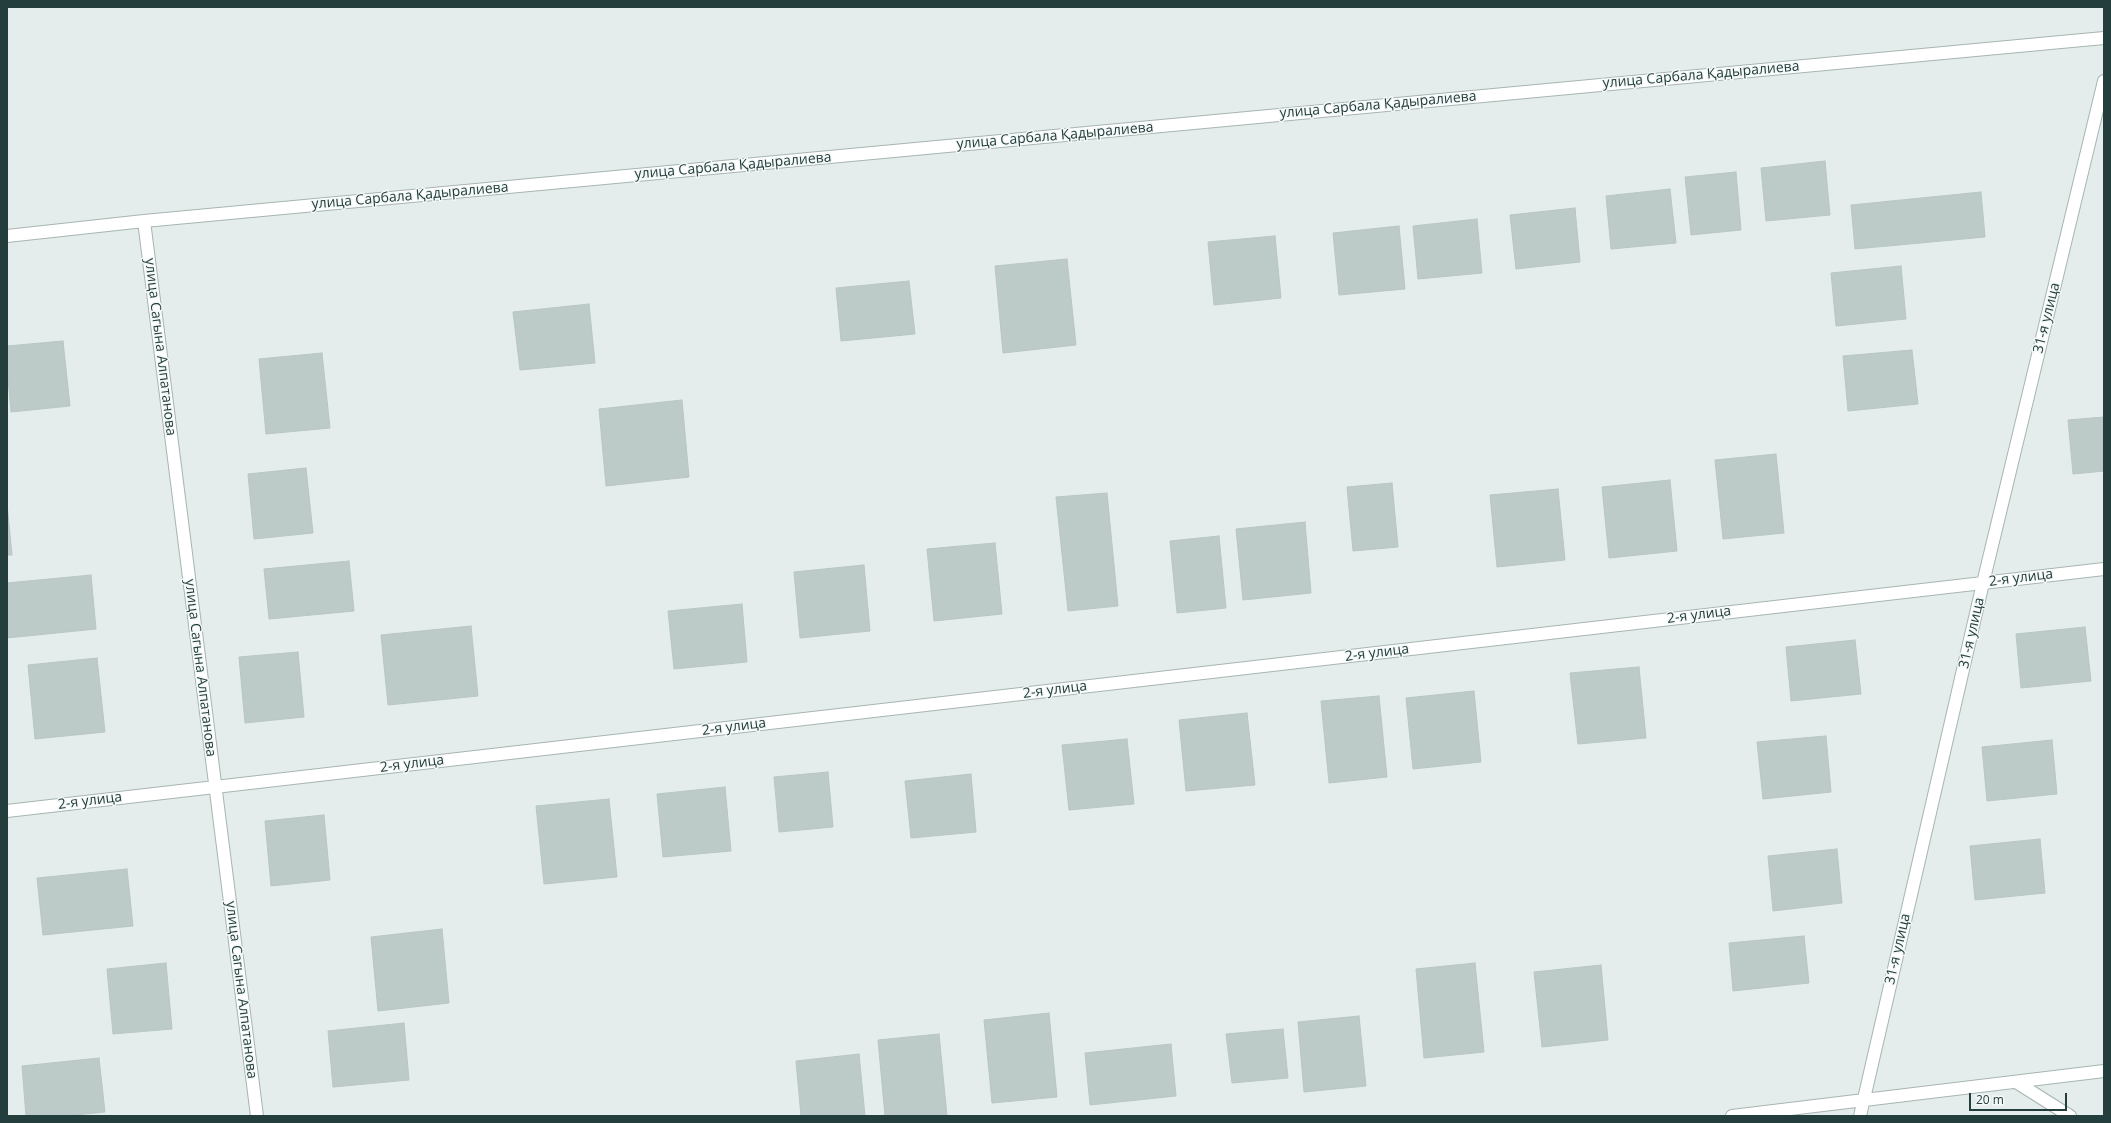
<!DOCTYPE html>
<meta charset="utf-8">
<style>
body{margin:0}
#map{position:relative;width:2111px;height:1123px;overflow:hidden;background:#e4edeb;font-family:"Open Sans",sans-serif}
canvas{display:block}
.frame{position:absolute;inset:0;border:8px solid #243d3d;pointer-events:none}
.scale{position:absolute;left:1969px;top:1093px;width:98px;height:18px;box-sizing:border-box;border:2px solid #243d3d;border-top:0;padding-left:5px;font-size:12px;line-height:14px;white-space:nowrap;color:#243d3d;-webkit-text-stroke:3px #f4f9f8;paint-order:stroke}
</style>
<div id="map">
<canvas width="2111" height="1123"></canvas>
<div class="frame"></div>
<div class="scale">20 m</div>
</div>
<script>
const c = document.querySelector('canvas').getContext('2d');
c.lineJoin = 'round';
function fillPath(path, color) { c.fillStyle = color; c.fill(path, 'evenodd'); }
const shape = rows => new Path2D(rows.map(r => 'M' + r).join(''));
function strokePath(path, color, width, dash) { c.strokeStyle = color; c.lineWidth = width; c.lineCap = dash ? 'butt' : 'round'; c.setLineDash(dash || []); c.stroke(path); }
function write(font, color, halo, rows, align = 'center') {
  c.font = font + ' "Open Sans",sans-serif'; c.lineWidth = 3; c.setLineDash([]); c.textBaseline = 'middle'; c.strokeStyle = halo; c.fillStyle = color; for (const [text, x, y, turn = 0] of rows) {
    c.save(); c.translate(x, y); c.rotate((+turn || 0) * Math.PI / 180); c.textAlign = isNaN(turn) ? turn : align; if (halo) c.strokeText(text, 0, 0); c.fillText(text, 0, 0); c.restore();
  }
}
const building = shape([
 [1825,161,1830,215,1766,221,1761,168,1825,161],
 [1736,172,1741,230,1691,235,1685,177,1736,172],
 [1670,189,1676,243,1611,249,1606,196,1670,189],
 [1981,192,1985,237,1855,249,1851,205,1981,192],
 [1575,208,1580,262,1516,269,1510,215,1575,208],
 [1477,219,1482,273,1418,279,1413,226,1477,219],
 [1399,226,1405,289,1339,295,1333,233,1399,226],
 [1275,236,1281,298,1214,305,1208,242,1275,236],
 [1067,259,1076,345,1003,353,995,266,1067,259],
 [1901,266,1906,319,1836,326,1831,273,1901,266],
 [909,281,915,334,841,341,836,288,909,281],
 [589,304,595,363,520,370,513,312,589,304],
 [63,341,70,406,11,412,7,368,7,346,63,341],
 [1912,350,1918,404,1848,411,1843,356,1912,350],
 [322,353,330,428,266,434,259,359,322,353],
 [682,400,689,477,606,486,599,409,682,400],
 [2104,417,2104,471,2073,474,2068,420,2104,417],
 [1776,454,1784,533,1723,539,1715,460,1776,454],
 [306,468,313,533,254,539,248,474,306,468],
 [1670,480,1677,551,1609,558,1602,487,1670,480],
 [1392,483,1398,547,1353,551,1347,487,1392,483],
 [1558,489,1565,560,1497,567,1490,495,1558,489],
 [1107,493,1118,606,1068,611,1056,497,1107,493],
 [7,504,12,555,7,555,7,504],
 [1305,522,1311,593,1243,600,1236,529,1305,522],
 [1219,536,1226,608,1177,613,1170,541,1219,536],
 [995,543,1002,614,934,621,927,549,995,543],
 [349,561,354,611,269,619,264,569,349,561],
 [864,565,870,631,800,638,794,572,864,565],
 [91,575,96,629,7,638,7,583,91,575],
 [742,604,747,662,674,669,668,611,742,604],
 [471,626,478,696,388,705,381,635,471,626],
 [2085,627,2091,681,2021,688,2016,634,2085,627],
 [1855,640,1861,694,1791,701,1786,647,1855,640],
 [298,652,304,717,245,723,239,657,298,652],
 [97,658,105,732,35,739,28,665,97,658],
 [1639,667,1646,738,1578,744,1570,673,1639,667],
 [1474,691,1481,762,1413,769,1406,698,1474,691],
 [1379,696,1387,777,1329,783,1321,701,1379,696],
 [1247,713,1255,785,1186,791,1179,720,1247,713],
 [1826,736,1831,792,1763,799,1757,742,1826,736],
 [1127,739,1134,804,1069,810,1062,745,1127,739],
 [2052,740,2057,794,1987,801,1982,747,2052,740],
 [828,772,833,827,779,832,774,777,828,772],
 [971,774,976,832,911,838,905,781,971,774],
 [725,787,731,851,663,857,657,794,725,787],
 [609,799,617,877,544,884,536,806,609,799],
 [324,815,330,880,271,886,265,821,324,815],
 [2040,839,2045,893,1975,900,1970,846,2040,839],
 [1837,849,1842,903,1773,911,1768,856,1837,849],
 [127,869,133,926,43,935,37,878,127,869],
 [442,929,449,1003,378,1011,371,937,442,929],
 [1804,936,1809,983,1733,991,1729,943,1804,936],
 [166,963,172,1029,113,1034,107,969,166,963],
 [1475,963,1484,1052,1424,1058,1416,969,1475,963],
 [1601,965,1608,1040,1542,1047,1534,972,1601,965],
 [1049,1013,1057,1097,992,1103,984,1020,1049,1013],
 [1359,1016,1366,1086,1304,1092,1298,1022,1359,1016],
 [404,1023,409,1080,333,1087,328,1031,404,1023],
 [1283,1029,1288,1078,1232,1083,1226,1034,1283,1029],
 [939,1034,947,1116,885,1116,878,1040,939,1034],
 [1171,1044,1176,1096,1090,1105,1085,1053,1171,1044],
 [859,1054,865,1116,801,1116,796,1061,859,1054],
 [99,1058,105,1112,66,1116,26,1116,22,1066,99,1058]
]);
fillPath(building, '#bccac8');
strokePath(building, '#b7c6c4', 1);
const street = shape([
 [144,221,257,1116],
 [7,236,144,221,2104,38],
 [7,811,2104,569],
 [2016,1082,2070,1116],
 [1732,1116,2104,1071],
 [1860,1116,1983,583,2104,81]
]);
strokePath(street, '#a7b5b3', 14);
strokePath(street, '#fff', 12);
write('14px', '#243d3d', '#f4f9f8', [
 ["улица Сарбала Қадыралиева",1701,75,-5],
 ["улица Сарбала Қадыралиева",1378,105,-5],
 ["улица Сарбала Қадыралиева",1055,136,-5],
 ["улица Сарбала Қадыралиева",733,166,-5],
 ["улица Сарбала Қадыралиева",410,196,-5],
 ["31-я улица",2047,318,-76],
 ["улица Сагына Алпатанова",160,347,83],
 ["2-я улица",2021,578,-7],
 ["2-я улица",1699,615,-7],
 ["31-я улица",1972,633,-77],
 ["2-я улица",1377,653,-7],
 ["улица Сагына Алпатанова",200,668,83],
 ["2-я улица",1055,690,-7],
 ["2-я улица",734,727,-7],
 ["2-я улица",412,764,-7],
 ["2-я улица",90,801,-7],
 ["31-я улица",1898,949,-77],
 ["улица Сагына Алпатанова",241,990,83]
]);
</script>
